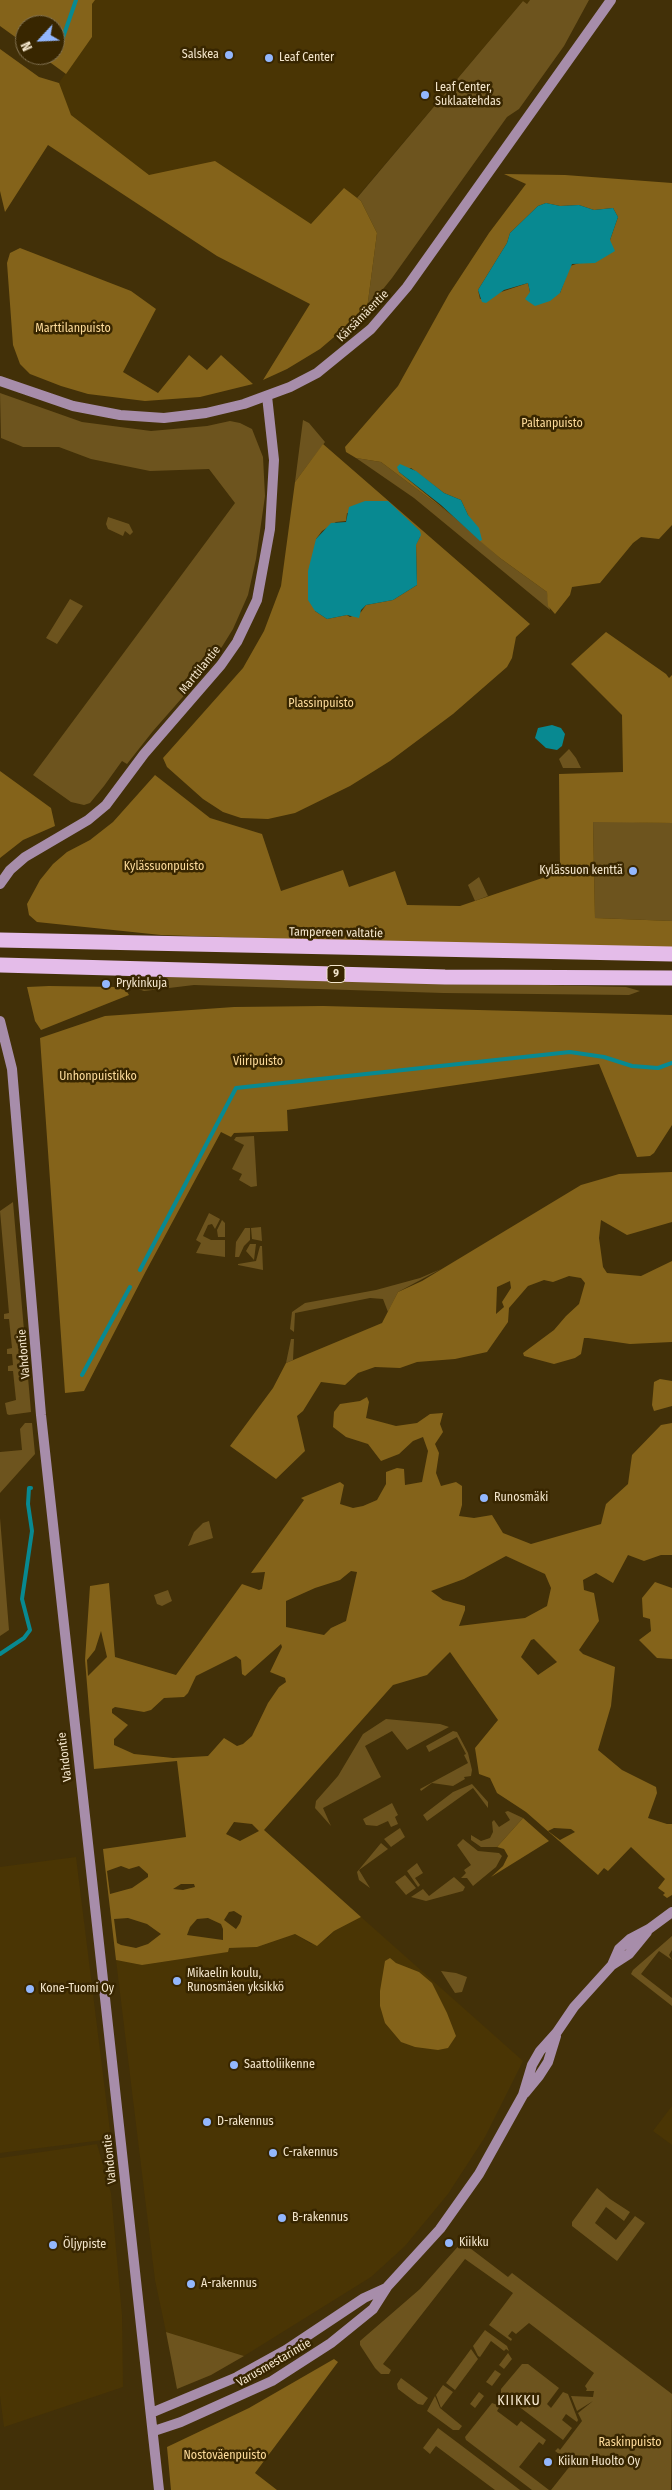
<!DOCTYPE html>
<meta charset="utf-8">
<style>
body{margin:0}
#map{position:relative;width:672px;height:2490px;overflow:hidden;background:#423008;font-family:"Fira Sans Condensed",sans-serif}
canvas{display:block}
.north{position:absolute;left:15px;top:15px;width:50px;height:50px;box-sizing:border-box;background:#382600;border:1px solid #837352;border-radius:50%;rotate:245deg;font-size:14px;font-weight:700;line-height:20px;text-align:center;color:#f4e6cc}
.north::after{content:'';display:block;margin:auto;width:18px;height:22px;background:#93b7fd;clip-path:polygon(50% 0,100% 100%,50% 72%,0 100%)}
</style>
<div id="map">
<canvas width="672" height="2490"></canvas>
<div class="north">N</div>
</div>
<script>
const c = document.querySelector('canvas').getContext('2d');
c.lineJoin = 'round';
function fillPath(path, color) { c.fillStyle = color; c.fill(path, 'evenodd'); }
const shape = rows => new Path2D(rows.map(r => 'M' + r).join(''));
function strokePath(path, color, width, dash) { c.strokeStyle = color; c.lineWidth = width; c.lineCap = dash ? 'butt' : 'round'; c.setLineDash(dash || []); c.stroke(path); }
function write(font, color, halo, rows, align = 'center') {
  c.font = font + ' "Fira Sans Condensed",sans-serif'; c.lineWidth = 5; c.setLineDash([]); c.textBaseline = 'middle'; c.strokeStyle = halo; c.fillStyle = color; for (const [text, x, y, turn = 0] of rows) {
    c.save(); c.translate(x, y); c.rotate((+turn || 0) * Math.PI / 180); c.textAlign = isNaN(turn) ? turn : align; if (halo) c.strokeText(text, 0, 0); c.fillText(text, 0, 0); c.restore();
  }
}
fillPath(shape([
 [95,0,530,0,527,4,523,1,319,242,148,186,61,122,50,95,92,37,92,4],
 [76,1857,111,2139,0,2153,0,1867],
 [361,1917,523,2061,485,2137,448,2194,405,2246,371,2277,244,2356,166,2332,155,2280,116,1960,142,1965,227,1952,228,1948,257,1947,295,1934,311,1944,328,1938,334,1931],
 [672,2106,672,2145,653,2131],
 [97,2144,111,2193,122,2315,123,2387,4,2427,0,2396,0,2158]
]), '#4a3504');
fillPath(shape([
 [530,0,589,0,564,46,519,109,507,117,392,278,367,309,377,233,361,201,357,198,523,1,527,4],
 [0,393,82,422,151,431,207,426,230,421,240,423,252,429,263,457,265,496,256,559,248,595,233,629,210,666,153,731,127,764,122,761,104,786,90,803,84,805,71,802,33,775,235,503,209,469,150,471,91,459,59,447,23,447,1,438],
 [303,420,309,423,325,442,295,482],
 [356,458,381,462,454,517,500,558,547,592,550,610,414,498],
 [108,517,129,524,133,532,130,535,125,531,123,536,108,529,106,524],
 [70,599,83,606,57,644,46,638],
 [569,749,576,758,581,768,563,768,559,759],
 [593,821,672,823,672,921,595,918],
 [479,877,488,896,475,901,468,885],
 [180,976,626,987,640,991,629,995,443,993,194,985,144,991,130,986,125,981],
 [254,1136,257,1186,251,1187,239,1180,242,1174,232,1169,244,1145,234,1140,236,1137],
 [13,1202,31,1412,9,1415,7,1414,5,1403,16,1400,13,1371,8,1371,8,1366,13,1365,12,1354,7,1354,7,1349,12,1348,9,1319,4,1319,4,1314,9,1313,0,1211],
 [209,1213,220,1219,215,1229,212,1224,208,1225,203,1236,211,1240,225,1240,225,1257,196,1253,201,1243,196,1240],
 [222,1220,225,1223,225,1237,218,1237,217,1230],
 [261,1227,262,1241,252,1239,251,1228],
 [245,1228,250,1228,250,1240,244,1246,239,1257,235,1257,236,1242],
 [250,1244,256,1244,254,1260,246,1251],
 [260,1246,262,1246,263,1270,238,1265,238,1264,256,1261],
 [441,1269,398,1292,388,1312,383,1299,370,1298,295,1313,294,1332,290,1329,292,1312,305,1303,376,1290,420,1278],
 [291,1339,294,1339,293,1360,286,1363],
 [25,1423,32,1423,35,1454,0,1493,0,1452,22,1450,20,1429],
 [0,1518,9,1630,0,1636],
 [209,1521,213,1538,188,1546,194,1532,203,1523],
 [168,1590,172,1601,162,1606,157,1604,154,1595],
 [386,1719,440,1724,449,1727,407,1750,392,1731,365,1746,381,1777,323,1808,331,1826,315,1808,316,1801,338,1776,363,1734],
 [453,1731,457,1732,468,1753,472,1770,471,1776,464,1777,465,1779,453,1786,432,1783,421,1791,420,1789,468,1763,464,1755,466,1754,457,1737,429,1752,426,1746],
 [472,1784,488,1802,488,1808,473,1788,427,1821,423,1815,453,1792],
 [392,1803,398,1815,395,1817,398,1824,391,1827,388,1821,377,1826,366,1825,363,1819],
 [508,1811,523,1818,497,1847,481,1847,471,1840,471,1835,481,1841,490,1838,493,1832,492,1822,494,1820,499,1827,510,1820,505,1812],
 [400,1828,405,1837,391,1847,384,1839],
 [463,1839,478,1851,499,1853,502,1856,496,1867,473,1886,467,1878,461,1878,466,1873,464,1870,471,1865,457,1845],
 [381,1843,388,1849,359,1870,370,1888,359,1880,357,1872],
 [417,1863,423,1873,415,1878,420,1885,418,1887,407,1871],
 [405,1875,416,1888,406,1895,395,1882],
 [454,1877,465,1887,463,1891,426,1901,411,1897,423,1889,429,1896],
 [672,1936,672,1950,669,1955,672,1960,659,1951,641,1974,672,1998,672,2006,631,1974,633,1970],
 [441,1971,456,1973,467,1977,462,1992,455,1993],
 [597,2188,610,2199,630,2212,624,2221,606,2207,595,2223,616,2240,635,2216,645,2223,617,2261,572,2226,572,2222],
 [462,2242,508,2277,512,2273,672,2394,671,2490,551,2490,570,2466,565,2462,566,2459,555,2451,558,2448,560,2450,582,2421,578,2413,593,2401,577,2411,571,2396,593,2397,594,2391,586,2391,587,2389,585,2386,594,2373,529,2323,516,2334,512,2331,508,2336,512,2339,511,2341,489,2325,513,2293,465,2259,383,2364,391,2370,389,2374,381,2374,375,2368,360,2345,360,2341,420,2289],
 [485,2330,507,2346,509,2351,506,2349,504,2351,491,2341,480,2357,478,2356,473,2346],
 [166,2332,244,2356,211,2375,177,2389],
 [471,2349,478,2359,455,2390,446,2383],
 [508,2353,512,2359,504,2369,499,2365],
 [522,2364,528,2364,559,2388,547,2404,551,2408,563,2392,568,2394,578,2420,577,2422,566,2414,562,2420,572,2428,563,2440,501,2393,501,2389],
 [495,2370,501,2374,492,2386,486,2382],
 [401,2378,428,2398,423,2405,418,2404,398,2389,397,2384],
 [443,2385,453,2392,441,2408,436,2395],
 [479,2392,484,2396,475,2408,470,2404],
 [435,2396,440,2408,462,2426,459,2430,453,2430,427,2411],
 [492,2403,500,2406,497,2411,517,2426,521,2421,546,2440,543,2445,539,2442,519,2467,549,2490,532,2490,466,2440,465,2437],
 [438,2428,462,2446,520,2490,495,2490,436,2446,430,2454,423,2448]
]), '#6d541e');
fillPath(shape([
 [0,0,95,0,92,4,92,37,66,74,40,55,55,55,55,25,25,25,25,44,0,26],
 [0,49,39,77,59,83,71,115,149,175,215,161,311,224,344,188,361,201,377,233,367,309,320,349,287,369,263,380,310,304,217,256,48,145,5,212,0,191],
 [504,174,565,175,672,183,672,525,659,539,641,537,633,543,600,583,572,587,570,595,555,614,548,606,547,592,500,558,480,541,461,500,444,493,411,468,399,472,454,517,381,462,356,458,346,452,345,447,398,386,449,294,489,233,526,184],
 [546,203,560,206,579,205,594,210,613,208,618,217,610,240,579,263,570,266,560,293,530,292,528,283,480,299,478,290,507,243,510,233,538,206],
 [20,248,131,291,156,309,123,372,158,393,189,355,207,370,221,355,253,384,200,397,145,401,88,394,61,386,30,374,20,364,13,345,7,263,10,253],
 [323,444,530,624,516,637,512,658,507,667,453,714,390,761,350,786,295,813,268,819,241,818,223,812,203,799,167,767,163,758,243,668,264,631,281,586,295,482],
 [347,513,420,537,416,544,417,585,393,600,366,605,361,612,350,617,347,615,327,619,315,611,316,539,322,531,336,522,346,521],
 [606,632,666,674,669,678,672,675,672,823,593,822,595,918,672,921,672,948,497,946,161,935,37,922,29,915,27,904,40,880,53,864,67,852,90,840,113,822,155,775,210,818,262,834,281,891,343,870,349,887,395,871,407,905,460,906,560,872,559,774,623,772,622,715,571,664],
 [0,771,51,808,55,826,23,840,0,858],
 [49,986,116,987,126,990,129,995,41,1030,35,1021,27,987],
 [323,1006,672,1015,672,1125,654,1153,650,1156,637,1157,599,1064,287,1110,288,1131,234,1133,231,1137,221,1132,146,1271,84,1391,65,1393,40,1038,105,1016,234,1007],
 [672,1172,672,1222,627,1235,601,1220,599,1238,603,1267,607,1273,641,1276,672,1261,672,1342,630,1344,588,1338,584,1338,581,1354,575,1358,554,1364,524,1356,523,1353,554,1330,566,1316,579,1304,585,1283,581,1278,569,1276,553,1282,544,1280,528,1286,509,1308,508,1322,487,1352,455,1359,417,1362,400,1368,375,1367,358,1373,345,1385,321,1382,303,1411,297,1416,305,1451,276,1479,230,1446,273,1388,286,1363,382,1323,398,1292,422,1281,581,1185,619,1174],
 [510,1281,511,1288,502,1302,504,1307,496,1314,497,1287],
 [660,1379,672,1381,672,1406,654,1411,652,1405,654,1382],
 [367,1397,369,1402,366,1418,396,1426,417,1423,430,1414,443,1413,440,1424,443,1432,435,1444,439,1453,436,1473,441,1486,456,1482,462,1486,462,1505,459,1516,474,1518,492,1515,503,1533,531,1544,601,1524,606,1504,628,1484,632,1455,661,1425,672,1423,672,1555,661,1555,644,1561,628,1555,613,1583,596,1573,583,1580,584,1590,594,1593,599,1621,579,1650,583,1654,615,1667,611,1706,598,1750,622,1770,656,1787,657,1793,648,1818,667,1824,672,1824,672,1895,667,1898,663,1895,665,1893,658,1888,665,1879,631,1847,608,1871,604,1868,598,1875,526,1812,497,1793,490,1778,479,1774,475,1748,498,1720,450,1652,427,1675,393,1685,264,1830,361,1917,334,1931,317,1946,295,1934,257,1947,229,1948,228,1952,142,1965,116,1960,103,1849,186,1837,177,1761,94,1769,85,1660,90,1586,109,1583,115,1657,176,1675,242,1584,259,1590,262,1589,265,1572,251,1573,304,1500,301,1498,340,1482,344,1485,340,1504,353,1508,363,1506,377,1500,386,1484,386,1472,397,1468,404,1469,405,1485,422,1482,428,1451,423,1437,413,1441,399,1454,381,1461,368,1444,346,1437,333,1427,334,1412,340,1404,360,1401],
 [506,1556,545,1574,551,1588,547,1606,525,1618,459,1626,465,1610,465,1606,443,1600,431,1591,464,1579],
 [351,1571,357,1572,346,1621,331,1628,324,1635,286,1627,286,1601,315,1588,340,1580],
 [101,1631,107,1657,88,1676,87,1660,95,1650],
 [534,1639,557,1662,538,1675,521,1657,531,1640],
 [281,1644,282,1647,270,1672,285,1678,286,1682,279,1687,268,1703,252,1736,243,1744,237,1746,224,1738,208,1756,173,1758,134,1754,114,1745,114,1739,128,1725,112,1713,112,1709,115,1707,144,1712,151,1710,164,1698,184,1697,188,1693,196,1676,236,1656,241,1660,242,1674,245,1676],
 [234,1822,252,1824,259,1831,240,1841,226,1834],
 [554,1828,571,1829,575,1832,560,1840,548,1831],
 [121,1866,129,1869,139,1866,148,1874,148,1877,132,1888,110,1894,107,1871],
 [181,1884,194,1884,195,1887,183,1890,173,1889],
 [234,1911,242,1916,240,1923,236,1929,224,1920,229,1912],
 [128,1918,147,1924,161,1934,148,1944,136,1948,121,1945,117,1943,114,1919],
 [208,1918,221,1924,223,1929,223,1940,187,1935,190,1927,197,1919],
 [655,1582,672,1588,672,1659,657,1658,639,1640,651,1631,650,1619,643,1617,642,1598],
 [523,1818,549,1841,491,1877,503,1866,508,1856,504,1849,497,1847],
 [390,1958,396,1963,419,1972,432,1983,447,2013,456,2036,448,2048,438,2050,415,2047,401,2042,385,2023,380,2006,380,1991,385,1961],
 [334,2359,338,2362,255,2473,277,2490,171,2490,167,2447,249,2408]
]), '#84631a');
fillPath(shape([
 [546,203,560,206,579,205,594,210,613,208,618,217,610,240,615,251,595,263,572,264,560,293,550,301,535,306,529,302,525,299,530,292,528,283,504,290,486,303,482,302,478,290,507,243,510,233,538,206],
 [400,464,416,471,444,493,461,500,468,515,479,528,482,540,480,541,441,505,399,472,397,467],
 [365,501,388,501,420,531,421,535,416,545,417,585,393,600,366,605,361,610,359,618,347,615,327,619,315,611,308,600,308,571,316,539,331,523,346,522,349,507],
 [552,725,561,728,565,734,562,746,557,750,546,748,535,738,538,728]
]), '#088991');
strokePath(shape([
 [60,46,76,0],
 [140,1270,236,1088,570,1052,604,1057,632,1066,658,1068,672,1063],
 [82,1375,130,1287],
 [0,1654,24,1638,30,1630,22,1599,32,1531,28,1504,29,1488,31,1488]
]), '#088991', 4);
strokePath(shape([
 [0,381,73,406,120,415,164,418,206,413,244,404,290,387,317,373,371,329,407,287,611,0],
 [0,884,10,870,25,857,88,820,106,805,144,754,221,665,237,642,257,600,270,529,274,460,267,396],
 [0,1021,12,1069,41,1415,159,2490],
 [612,1965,629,1954,647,1932],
 [525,2093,539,2076,548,2062,556,2036],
 [151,2413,237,2377,286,2350,364,2298,386,2288],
 [154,2431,181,2422,272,2381,331,2343,373,2309,387,2287,440,2229,479,2174,523,2095,532,2065,540,2051,557,2032,574,2007,612,1965,619,1949,630,1939,649,1929,672,1912]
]), '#a78daa', 10);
strokePath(shape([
 [0,940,672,954],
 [0,965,445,977,672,978]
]), '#e4bce9', 15);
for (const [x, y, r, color] of [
 [229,55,5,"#93b7fd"],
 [269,58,5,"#93b7fd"],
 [425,95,5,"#93b7fd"],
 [633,871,5,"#93b7fd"],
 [106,984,5,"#93b7fd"],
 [484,1498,5,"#93b7fd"],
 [177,1981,5,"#93b7fd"],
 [30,1989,5,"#93b7fd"],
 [234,2065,5,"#93b7fd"],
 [207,2122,5,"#93b7fd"],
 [273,2153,5,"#93b7fd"],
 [282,2218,5,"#93b7fd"],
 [449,2243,5,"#93b7fd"],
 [53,2245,5,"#93b7fd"],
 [191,2284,5,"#93b7fd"],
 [548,2462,5,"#93b7fd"]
]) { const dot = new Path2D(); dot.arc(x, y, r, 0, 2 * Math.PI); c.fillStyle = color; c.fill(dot); strokePath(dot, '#382600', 2); }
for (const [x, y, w] of [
 [336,974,18]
]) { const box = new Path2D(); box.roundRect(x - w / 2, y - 8.5, w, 17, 4); c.fillStyle = '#382600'; c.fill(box); strokePath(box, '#f4e6cc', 1); }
write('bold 11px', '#f4e6cc', null, [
 ["9",336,974]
]);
write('12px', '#f4e6cc', '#382600', [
 ["Salskea",219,55,"right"],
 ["Leaf Center",279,58],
 ["Leaf Center,",435,88],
 ["Suklaatehdas",435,102],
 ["Kylässuon kenttä",623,871,"right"],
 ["Prykinkuja",116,984],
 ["Runosmäki",494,1498],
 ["Mikaelin koulu,",187,1974],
 ["Runosmäen yksikkö",187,1988],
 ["Kone-Tuomi Oy",40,1989],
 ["Saattoliikenne",244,2065],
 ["D-rakennus",217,2122],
 ["C-rakennus",283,2153],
 ["B-rakennus",292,2218],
 ["Kiikku",459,2243],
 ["Öljypiste",63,2245],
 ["A-rakennus",201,2284],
 ["Kiikun Huolto Oy",558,2462]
], 'left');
write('12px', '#f4e6cc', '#382600', [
 ["Kärsämäentie",363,316,-45],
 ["Marttilantie",200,670,-51],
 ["Tampereen valtatie",336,933,1],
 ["Vahdontie",24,1354,-95],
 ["Vahdontie",65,1757,-97],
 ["Vahdontie",110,2159,-96],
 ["Varusmestarintie",274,2363,-30]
]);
write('12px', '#fedc9b', '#382600', [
 ["Marttilanpuisto",73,329],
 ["Paltanpuisto",552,424],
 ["Plassinpuisto",321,704],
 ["Kylässuonpuisto",164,867],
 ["Viiripuisto",258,1062],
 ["Unhonpuistikko",98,1077],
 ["Raskinpuisto",630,2443],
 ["Nostoväenpuisto",225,2456]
]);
c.letterSpacing = '1px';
write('14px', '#f4e6cc', '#382600', [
 ["KIIKKU",519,2401]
]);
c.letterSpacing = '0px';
</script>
